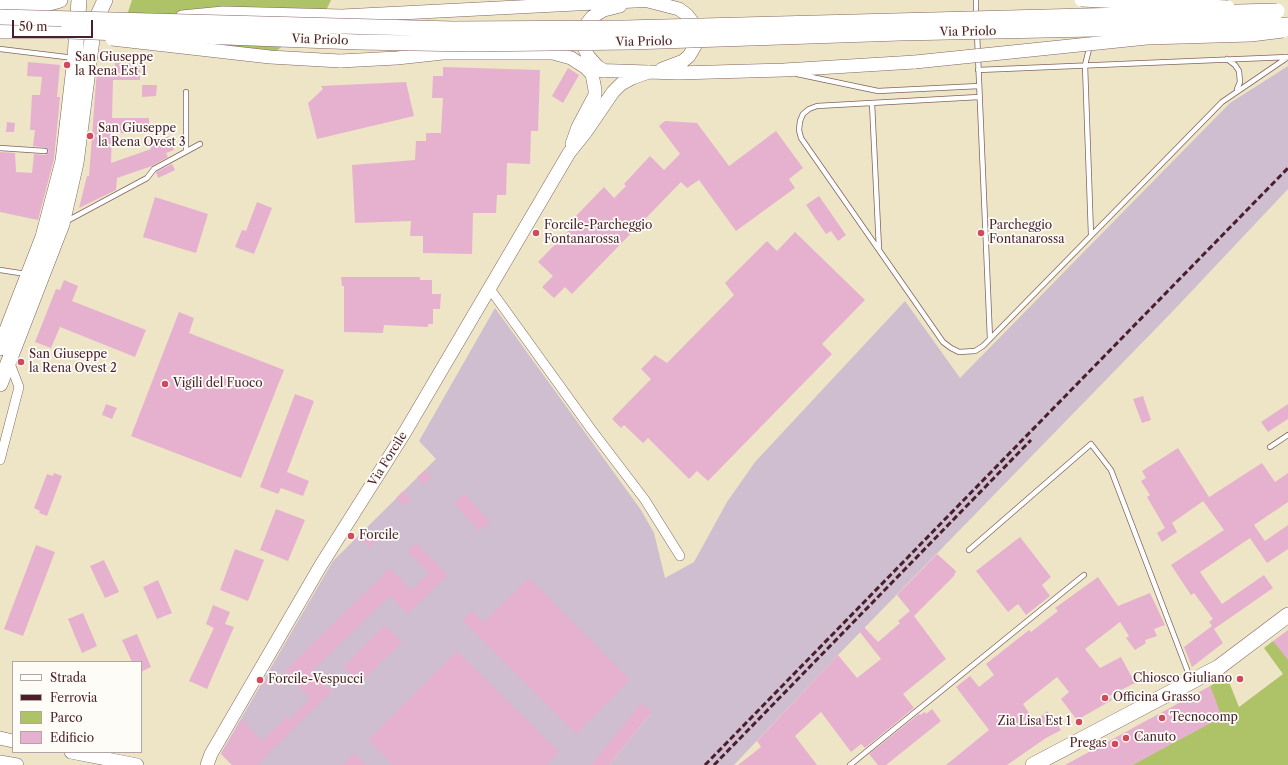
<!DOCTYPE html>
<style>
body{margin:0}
#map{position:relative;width:1288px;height:765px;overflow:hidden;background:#ede5c6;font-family:"Libre Caslon Text",serif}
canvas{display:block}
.legend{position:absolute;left:12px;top:661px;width:130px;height:92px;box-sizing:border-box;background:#fdfcf7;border:1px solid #b5a4a5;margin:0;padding:5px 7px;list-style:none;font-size:12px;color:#4a1f2b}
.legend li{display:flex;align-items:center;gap:8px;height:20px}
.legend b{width:20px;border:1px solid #b5a4a5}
.scale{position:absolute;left:12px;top:20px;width:81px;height:18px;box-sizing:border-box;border:2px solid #4a1f2b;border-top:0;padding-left:5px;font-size:12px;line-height:14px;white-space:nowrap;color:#4a1f2b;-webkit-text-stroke:3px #fdfcf7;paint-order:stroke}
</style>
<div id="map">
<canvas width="1288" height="765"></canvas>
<ul class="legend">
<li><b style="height:5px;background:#fff"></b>Strada</li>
<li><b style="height:5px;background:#4a1f2b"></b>Ferrovia</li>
<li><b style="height:11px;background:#aec267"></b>Parco</li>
<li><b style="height:11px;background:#e6b1ce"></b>Edificio</li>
</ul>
<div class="scale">50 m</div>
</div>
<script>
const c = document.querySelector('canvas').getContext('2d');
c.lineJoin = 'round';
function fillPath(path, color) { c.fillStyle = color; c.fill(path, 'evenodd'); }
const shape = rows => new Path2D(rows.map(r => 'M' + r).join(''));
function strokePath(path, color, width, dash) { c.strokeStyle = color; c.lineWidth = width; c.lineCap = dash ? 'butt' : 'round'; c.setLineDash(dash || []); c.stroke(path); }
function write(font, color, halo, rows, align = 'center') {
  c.font = font + ' "Libre Caslon Text",serif'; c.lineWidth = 3.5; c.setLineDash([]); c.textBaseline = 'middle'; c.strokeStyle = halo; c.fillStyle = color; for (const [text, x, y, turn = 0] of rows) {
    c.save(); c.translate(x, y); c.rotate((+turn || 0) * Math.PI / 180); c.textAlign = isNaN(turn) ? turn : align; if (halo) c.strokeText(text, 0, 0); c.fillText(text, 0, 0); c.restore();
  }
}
fillPath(shape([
 [1288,66,1288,189,1172,312,838,655,734,765,609,765,652,712,591,765,232,765,221,753,333,561,436,459,419,441,495,308,641,510,654,533,665,578,694,562,727,502,755,462,905,301,960,378,1230,103]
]), '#cebed0');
fillPath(shape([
 [132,0,331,0,322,19,260,62,117,45],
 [1273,641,1288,653,1288,765,1132,765,1221,717,1210,686,1227,677,1239,707,1283,674,1264,648]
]), '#aec267');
fillPath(shape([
 [28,62,60,65,57,97,60,97,54,159,38,220,0,212,0,152,15,153,16,172,32,173,34,154,45,155,49,152,47,148,33,146,35,130,30,130,32,95,40,95,42,77,27,76],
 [115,63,140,63,140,80,113,80,112,118,149,118,149,133,112,133,111,163,151,149,149,143,169,136,174,150,166,153,168,157,152,166,117,178,116,190,79,208,87,176,89,176,97,69,115,69],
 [443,67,540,70,538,131,531,131,530,164,507,163,506,195,497,195,496,213,473,213,472,254,423,253,423,236,410,236,411,221,355,223,352,165,415,160,416,141,426,141,426,133,441,133,443,98,432,98,433,76,443,76],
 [568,68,579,75,563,103,552,96],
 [406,82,414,116,317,139,308,103,323,89,321,86],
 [142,85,157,85,156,96,142,97],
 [665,121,697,123,729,166,776,131,803,168,789,179,795,188,736,231,699,180,687,188,681,182,572,294,565,287,554,298,542,287,553,276,538,262,577,222,573,219,604,187,614,198,626,186,624,184,650,156,664,170,680,154,659,126],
 [7,122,15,123,14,132,6,132],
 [172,164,175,170,158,178,156,172],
 [819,196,846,235,838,241,831,231,826,234,806,205],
 [155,197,208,214,196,253,143,237],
 [257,202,272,208,254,254,235,247,242,230,246,231],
 [795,232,865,300,822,344,832,354,708,481,697,471,689,479,648,438,643,443,624,425,621,428,612,419,651,379,641,369,655,355,667,363,734,295,725,283,767,241,777,251],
 [341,277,420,277,420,280,432,280,432,294,441,294,440,309,433,309,433,324,428,324,428,327,384,325,383,333,344,332,344,286,342,286],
 [64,280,78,286,72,301,146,330,135,357,60,327,51,348,35,342,56,289,60,290],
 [179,312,194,318,189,333,284,370,241,478,131,436],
 [295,394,314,401,287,472,309,481,303,496,281,488,278,494,260,487],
 [1143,396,1151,420,1142,423,1133,399],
 [106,404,117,408,112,419,102,415],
 [1288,404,1288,419,1268,432,1261,422],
 [1178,448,1209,497,1169,525,1172,523,1177,532,1162,542,1157,533,1165,528,1147,497,1150,495,1141,481,1146,478,1142,471],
 [1262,463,1275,482,1288,473,1288,502,1254,525,1265,541,1288,525,1288,549,1267,563,1250,538,1200,572,1222,604,1264,575,1273,588,1214,629,1223,643,1192,667,1184,647,1212,626,1209,622,1213,619,1194,593,1191,595,1171,565,1224,530,1203,501],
 [425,470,432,477,424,485,417,477],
 [54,473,62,476,47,516,39,513,40,511,34,508,47,474,53,476],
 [403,491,411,499,404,506,396,498],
 [464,493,490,522,479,531,454,503],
 [276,509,305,520,288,561,260,550],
 [370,530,379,540,370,548,361,539],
 [1020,537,1051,577,1042,585,1050,596,1026,615,1018,604,1008,612,976,571],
 [416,543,448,575,408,614,390,596,312,671,332,691,257,765,232,765,221,754,242,719,262,741,287,716,290,719,310,698,284,672,343,614,390,568,411,590,429,573,407,551],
 [36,545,55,552,23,636,4,629],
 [235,549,264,560,248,601,220,590],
 [937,554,956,571,954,576,914,616,946,659,903,694,914,708,865,748,861,744,851,752,821,712,795,736,817,765,738,765,761,747,757,741,838,655,857,678,881,659,859,631,864,627,878,642,900,623,898,621,910,611,897,595],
 [104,560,119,592,105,598,90,566],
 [1098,577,1118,606,1150,593,1165,625,1154,629,1157,636,1145,640,1146,643,1135,650,1126,638,1129,636,1120,622,1085,649,1100,668,1121,657,1135,683,1109,696,1112,700,1077,720,1061,699,1069,692,1057,677,1023,704,1035,722,1047,711,1061,730,1046,738,1007,765,946,765,989,730,956,687,970,676,979,687,994,675,986,664,1029,630,1031,632,1058,611,1055,608],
 [529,578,630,680,576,734,462,620,472,611,484,622],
 [158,580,172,613,157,619,143,587],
 [213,605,230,612,225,624,234,627,207,689,189,681,214,628,206,624],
 [83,613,97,646,82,653,68,619],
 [385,625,402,642,360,683,343,667],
 [1288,630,1288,660,1273,641],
 [137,634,151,667,141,672,141,662,132,662,122,640],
 [457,651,559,752,546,765,393,765,368,740],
 [1210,686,1222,717,1132,765,1065,765],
 [641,703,652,712,609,765,591,765],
 [932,709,941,721,886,765,878,765,869,754,919,714,920,715,925,712,926,714],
 [354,753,366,765,342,765]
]), '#e6b1ce');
const lane = shape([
 [976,0,976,16],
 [977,33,990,339],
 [1090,45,1085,65,1091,235],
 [0,49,74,58],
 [1227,59,1235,65,1239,71,1240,82,1237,89],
 [978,70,1288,57],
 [797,74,878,91,979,86],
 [186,92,186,151],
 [979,97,817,106,809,109,803,114,800,121,799,130,801,138,943,342,951,348,959,352,975,351,983,346,1222,102,1288,57],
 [872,103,879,249],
 [0,148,45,151],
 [65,222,147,178,154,169,200,144],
 [0,270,26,274],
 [1270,447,1288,435],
 [969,550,1091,444,1111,470,1191,680],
 [850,765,1084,575]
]);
const street = shape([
 [490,289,591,429,645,500,680,556],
 [0,460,19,387,9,361]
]);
const secondary = shape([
 [648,1,679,9,687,15,694,24,696,33,696,44,689,56,683,61,662,69],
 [182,17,223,13,342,16,654,0],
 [340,61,397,58,443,53,553,53,571,58,585,67,592,74,595,90,595,95,578,127,572,144],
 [588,70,678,73,784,70,915,62],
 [605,71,598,67,588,56,584,47,582,36,585,26,592,17,604,10,620,6],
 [0,738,13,741],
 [71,752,137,765],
 [0,762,17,765],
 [207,765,211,754,321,565,405,432,569,153,585,133,613,92,621,84,632,78,649,72]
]);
const primary = shape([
 [0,3,42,5,60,0],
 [0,31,67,31],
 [0,348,43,237,63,161,75,58,79,0],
 [0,384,62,224,76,163,94,24,105,0],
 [1033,765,1219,667,1288,615]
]);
strokePath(lane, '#836461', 6);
strokePath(street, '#836461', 10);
strokePath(secondary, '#836461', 14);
strokePath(primary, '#836461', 16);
strokePath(lane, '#fff', 4.5);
strokePath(street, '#fff', 9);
strokePath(secondary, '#fff', 13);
strokePath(primary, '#fff', 15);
strokePath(shape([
 [705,765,1288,168],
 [714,765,1031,440]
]), '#4a1f2b', 3, [6, 3]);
const secondaryBridge = shape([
 [1081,0,1228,7],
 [112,39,270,57,340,61],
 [915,62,1147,38,1251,35,1283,31]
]);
const primaryBridge = shape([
 [0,17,453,29,625,28,1277,11],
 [67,31,358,42,471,44,631,42,900,33,1288,25]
]);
strokePath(secondaryBridge, '#836461', 14, []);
strokePath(primaryBridge, '#836461', 16, []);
strokePath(secondaryBridge, '#fff', 13);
strokePath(primaryBridge, '#fff', 15);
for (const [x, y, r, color] of [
 [67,65,4,"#d1495b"],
 [90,136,4,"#d1495b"],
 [536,233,4,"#d1495b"],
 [981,233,4,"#d1495b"],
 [21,362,4,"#d1495b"],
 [165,384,4,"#d1495b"],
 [351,536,4,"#d1495b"],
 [1240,679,4,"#d1495b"],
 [260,680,4,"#d1495b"],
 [1105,698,4,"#d1495b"],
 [1162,718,4,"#d1495b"],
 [1079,722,4,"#d1495b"],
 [1126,738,4,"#d1495b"],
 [1115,744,4,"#d1495b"]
]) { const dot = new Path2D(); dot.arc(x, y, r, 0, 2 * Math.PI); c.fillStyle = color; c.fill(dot); strokePath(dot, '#fdfcf7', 1.5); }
write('12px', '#4a1f2b', '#fdfcf7', [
 ["Via Priolo",968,32,-1],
 ["Via Priolo",320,40,2],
 ["Via Priolo",644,42,-1],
 ["Via Forcile",388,459,-58]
]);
write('12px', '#4a1f2b', '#fdfcf7', [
 ["San Giuseppe",75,58],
 ["la Rena Est 1",75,72],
 ["San Giuseppe",98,129],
 ["la Rena Ovest 3",98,143],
 ["Forcile-Parcheggio",544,226],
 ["Fontanarossa",544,240],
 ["Parcheggio",989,226],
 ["Fontanarossa",989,240],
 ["San Giuseppe",29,355],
 ["la Rena Ovest 2",29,369],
 ["Vigili del Fuoco",173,384],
 ["Forcile",359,536],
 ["Chiosco Giuliano",1232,679,"right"],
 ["Forcile-Vespucci",268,680],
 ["Officina Grasso",1113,698],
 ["Tecnocomp",1170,718],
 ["Zia Lisa Est 1",1071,722,"right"],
 ["Canuto",1134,738],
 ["Pregas",1107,744,"right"]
], 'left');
</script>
